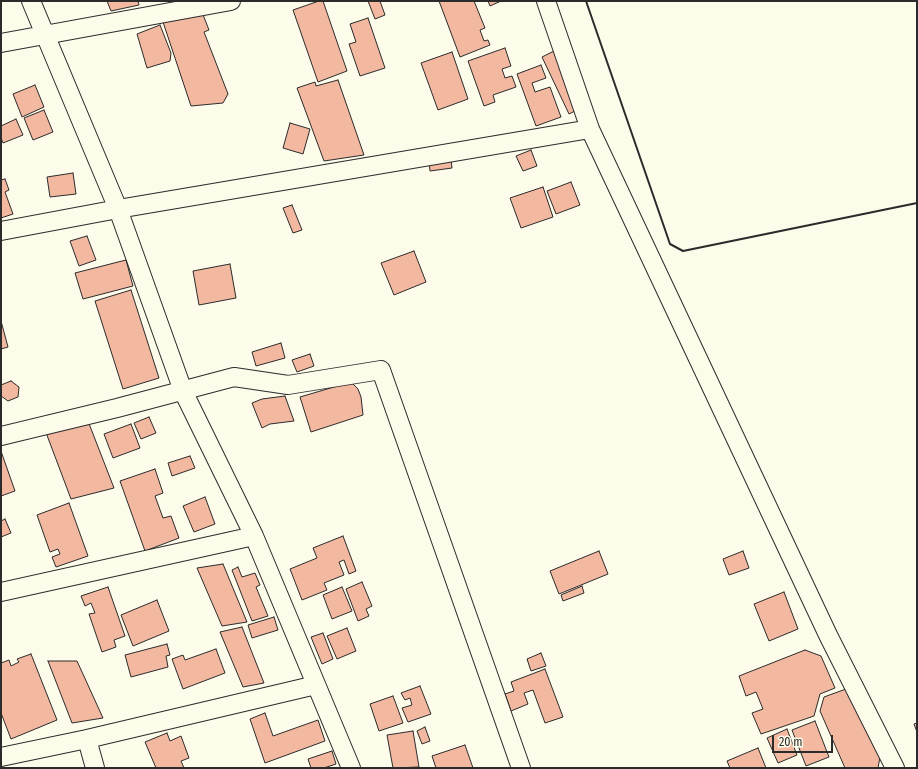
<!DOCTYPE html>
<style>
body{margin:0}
#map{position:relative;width:918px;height:769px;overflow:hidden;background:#fdfbea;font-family:"Fira Sans Condensed",sans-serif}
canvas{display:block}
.frame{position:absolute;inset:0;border:2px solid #2b2b2b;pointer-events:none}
.scale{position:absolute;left:772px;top:735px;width:61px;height:18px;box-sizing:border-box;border:2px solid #2b2b2b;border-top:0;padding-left:5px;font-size:12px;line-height:14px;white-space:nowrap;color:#2b2b2b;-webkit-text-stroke:3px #fdfbea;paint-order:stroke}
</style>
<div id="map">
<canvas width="918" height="769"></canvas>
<div class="frame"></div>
<div class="scale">20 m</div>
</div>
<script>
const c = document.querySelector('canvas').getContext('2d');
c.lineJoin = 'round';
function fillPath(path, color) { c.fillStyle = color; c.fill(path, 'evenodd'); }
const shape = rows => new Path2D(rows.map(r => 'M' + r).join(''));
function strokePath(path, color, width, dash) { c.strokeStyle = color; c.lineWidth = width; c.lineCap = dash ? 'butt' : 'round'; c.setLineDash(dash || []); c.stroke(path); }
const building = shape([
 [107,1,138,1,139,5,111,11,107,1],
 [319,1,323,1,347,71,318,82,293,10,319,1],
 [368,1,380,1,385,15,375,19,368,1],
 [439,1,474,1,485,28,480,30,484,41,488,40,490,45,460,57,439,1],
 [488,1,501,1,490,6,488,1],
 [202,12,209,30,204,32,228,94,223,103,191,106,162,19,202,12],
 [368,18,385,68,360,76,349,44,356,42,350,24,368,18],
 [160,25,171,53,170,61,147,68,137,34,160,25],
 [505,48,511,66,502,69,505,78,512,76,516,87,493,95,495,102,484,106,468,61,505,48],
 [554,51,581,108,569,114,542,57,554,51],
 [452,52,468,99,438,110,421,63,452,52],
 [541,65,546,78,532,83,535,92,550,87,561,117,536,126,517,74,541,65],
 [338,80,364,155,324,161,297,88,315,82,316,86,338,80],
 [35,85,44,107,22,117,13,94,35,85],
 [44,110,53,132,33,140,24,118,44,110],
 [16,119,23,135,3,143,1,138,1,126,16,119],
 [290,123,310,129,303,154,283,148,290,123],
 [531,150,537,166,523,171,516,156,531,150],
 [451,159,452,168,430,171,429,161,451,159],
 [73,173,76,194,50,197,47,177,73,173],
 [5,179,9,190,5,192,13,214,1,218,1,180,5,179],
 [571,182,580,205,556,214,547,191,571,182],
 [543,187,553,217,521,228,510,198,543,187],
 [292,205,302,230,293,233,283,208,292,205],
 [87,236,96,260,79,266,70,241,87,236],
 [414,251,426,282,394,295,381,263,414,251],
 [126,260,133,286,83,299,75,273,126,260],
 [230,264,236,298,199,305,193,271,230,264],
 [131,290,159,378,123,389,95,301,131,290],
 [1,321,8,347,1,349,1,321],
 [281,343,285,358,256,366,252,352,281,343],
 [310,354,314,366,297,372,292,360,310,354],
 [11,381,19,387,18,397,8,401,1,396,1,385,11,381],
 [351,382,358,389,361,397,363,415,311,432,300,397,351,382],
 [285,396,294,421,270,424,262,428,252,403,262,399,285,396],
 [149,417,156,433,141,439,134,423,149,417],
 [88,421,114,488,71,499,45,430,88,421],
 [131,424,140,448,113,458,104,434,131,424],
 [2,454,15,491,1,496,1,455,2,454],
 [190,456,195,468,172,476,168,463,190,456],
 [155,469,163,493,155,496,163,518,171,516,179,538,145,551,120,481,155,469],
 [205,497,215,524,194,532,183,506,205,497],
 [69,503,88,556,56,567,52,557,60,554,58,549,50,552,37,515,69,503],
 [5,519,11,533,1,537,1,521,5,519],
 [343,536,356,571,349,574,344,560,339,562,344,575,324,583,327,590,302,600,290,569,317,558,313,548,343,536],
 [599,551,608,574,559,594,550,571,599,551],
 [743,551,749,568,729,575,723,559,743,551],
 [223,564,247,622,222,626,197,568,223,564],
 [238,567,242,577,255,573,260,585,256,587,268,616,252,621,232,570,238,567],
 [362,582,372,606,366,609,369,616,358,621,346,589,362,582],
 [582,586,584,593,563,601,561,595,582,586],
 [108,587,125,636,114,640,116,647,102,652,89,614,95,613,91,603,85,606,81,596,108,587],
 [342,587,352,611,332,619,323,595,342,587],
 [784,592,798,629,769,641,754,604,784,592],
 [157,600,169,631,133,646,121,615,157,600],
 [274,617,278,630,252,638,248,625,274,617],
 [242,627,264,683,243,687,220,632,242,627],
 [347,628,356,651,337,659,327,636,347,628],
 [323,633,333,659,322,664,311,637,323,633],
 [167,644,170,655,166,656,168,667,131,677,125,655,167,644],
 [216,649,225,673,183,689,172,659,183,655,185,660,216,649],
 [805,650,821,656,835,688,820,694,814,716,761,734,752,713,763,709,756,692,746,696,739,676,805,650],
 [541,653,546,666,531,671,527,659,541,653],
 [31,654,57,720,11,739,1,713,1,663,9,660,11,666,19,662,17,659,31,654],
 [48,661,77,661,103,718,72,723,48,661],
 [545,669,563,717,545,723,533,690,524,693,528,704,511,711,505,694,514,691,511,682,545,669],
 [420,686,431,714,408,722,402,708,412,705,410,698,405,700,401,693,420,686],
 [846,689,880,757,878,768,845,768,820,711,824,697,846,689],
 [393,696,403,723,379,731,370,704,393,696],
 [265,713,273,736,318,720,325,741,265,763,250,719,265,713],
 [815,721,829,757,806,766,792,730,815,721],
 [917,723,917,732,914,724,917,723],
 [425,727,430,741,422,744,417,731,425,727],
 [787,729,797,755,778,763,767,738,787,729],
 [413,731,419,767,393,768,387,735,413,731],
 [167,733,170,741,181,736,189,758,181,761,184,768,156,768,145,742,167,733],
 [465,745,473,768,436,768,432,756,465,745],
 [758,748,766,768,730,768,727,761,758,748],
 [332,751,336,764,324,768,311,768,308,759,332,751]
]);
fillPath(building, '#f2b8a0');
strokePath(building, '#2b2b2b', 1);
const street = shape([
 [31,1,118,209,183,391,254,536,351,768],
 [546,1,590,129,828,635,895,768],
 [1,43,231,1],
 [1,231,118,209,590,129],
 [1,436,117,408,234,377,288,385,381,370,521,768],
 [1,592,254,536],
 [87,739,95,768],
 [1,757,87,739,316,685]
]);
strokePath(street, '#2b2b2b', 20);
strokePath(street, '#fdfbea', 18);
strokePath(shape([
 [586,1,670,244,683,251,917,203]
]), '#2b2b2b', 2);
</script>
